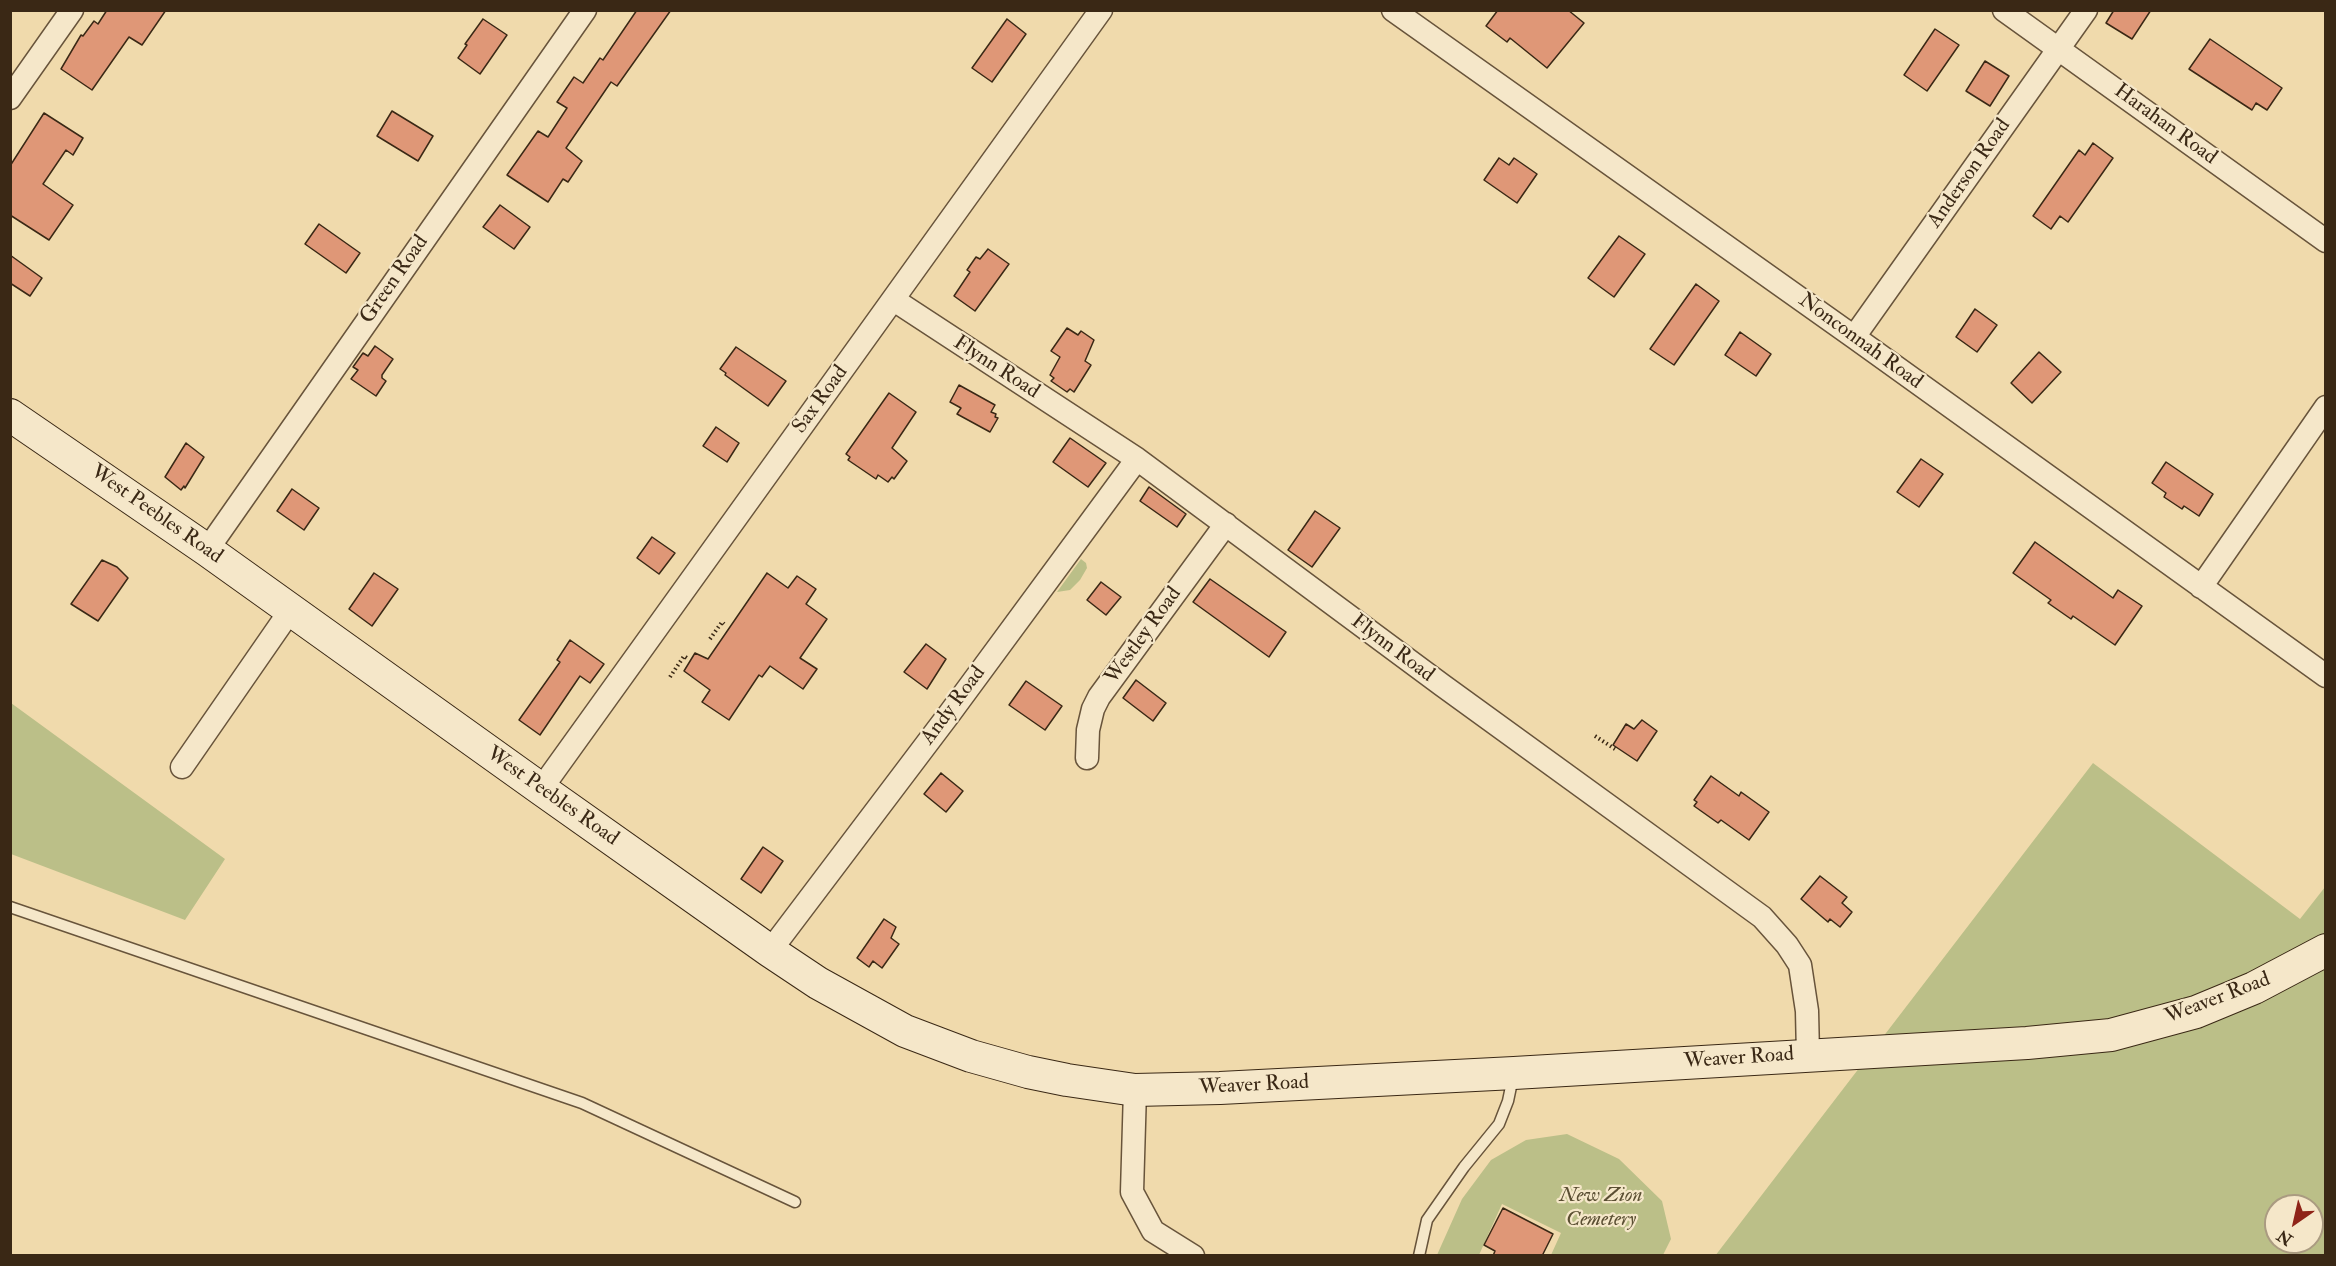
<!DOCTYPE html>
<style>
body{margin:0}
#map{position:relative;width:2336px;height:1266px;overflow:hidden;background:#f0daac;font-family:"IM FELL Double Pica",serif}
canvas{display:block}
.frame{position:absolute;inset:0;border:12px solid #3a2815;pointer-events:none}
.north{position:absolute;left:2264px;top:1194px;width:60px;height:60px;box-sizing:border-box;background:#f5e7c9;border:2px solid #aa9b81;border-radius:50%;rotate:214deg;font-size:16px;font-weight:700;line-height:24px;text-align:center;color:#3a2815}
.north::after{content:'';display:block;margin:auto;width:21px;height:27px;background:#8f2418;clip-path:polygon(50% 0,100% 100%,50% 72%,0 100%)}
</style>
<div id="map">
<canvas width="2336" height="1266"></canvas>
<div class="frame"></div>
<div class="north">N</div>
</div>
<script>
const c = document.querySelector('canvas').getContext('2d');
c.lineJoin = 'round';
function fillPath(path, color) { c.fillStyle = color; c.fill(path, 'evenodd'); }
const shape = rows => new Path2D(rows.map(r => 'M' + r).join(''));
function strokePath(path, color, width, dash) { c.strokeStyle = color; c.lineWidth = width; c.lineCap = dash ? 'butt' : 'round'; c.setLineDash(dash || []); c.stroke(path); }
function write(font, color, halo, rows, align = 'center') {
  c.font = font + ' "IM FELL Double Pica",serif'; c.lineWidth = 4.5; c.setLineDash([]); c.textBaseline = 'middle'; c.strokeStyle = halo; c.fillStyle = color; for (const [text, x, y, turn = 0] of rows) {
    c.save(); c.translate(x, y); c.rotate((+turn || 0) * Math.PI / 180); c.textAlign = isNaN(turn) ? turn : align; if (halo) c.strokeText(text, 0, 0); c.fillText(text, 0, 0); c.restore();
  }
}
fillPath(shape([
 [1081,559,1086,563,1087,568,1080,580,1070,590,1057,592],
 [11,703,225,859,185,920,11,854],
 [2093,763,2300,919,2325,887,2325,1255,1715,1256],
 [2276,1206,2312,1206,2312,1242,2276,1242],
 [1567,1134,1619,1159,1662,1201,1671,1239,1663,1255,1551,1255,1561,1233,1502,1204,1479,1255,1437,1255,1462,1199,1491,1160,1526,1140]
]), '#bbbf88');
const building = shape([
 [107,10,166,10,142,45,129,37,92,90,61,69,81,35,83,36,94,21,98,24,107,10],
 [637,10,671,10,617,86,611,82,566,148,582,161,568,182,563,179,548,202,507,175,538,131,548,137,567,108,557,102,574,77,583,83,600,58,603,60,637,10],
 [1498,10,1568,10,1584,23,1547,68,1510,38,1507,42,1486,26,1498,10],
 [2114,10,2151,10,2132,39,2106,23,2114,10],
 [483,19,507,35,480,74,458,58,467,45,465,44,483,19],
 [1007,19,1026,34,992,82,972,68,1007,19],
 [1935,29,1959,45,1927,91,1904,75,1935,29],
 [2210,39,2282,88,2267,110,2256,103,2252,110,2189,69,2210,39],
 [1985,61,2009,76,1990,106,1966,91,1985,61],
 [392,111,433,136,418,161,377,136,392,111],
 [44,113,83,138,73,155,66,150,43,184,73,205,49,240,10,215,10,166,44,113],
 [2093,143,2113,158,2068,222,2060,216,2051,229,2033,216,2079,150,2085,155,2093,143],
 [1499,158,1509,165,1514,158,1537,174,1517,203,1484,180,1499,158],
 [500,205,530,227,514,249,483,227,500,205],
 [319,224,360,253,346,273,305,244,319,224],
 [1619,236,1645,254,1614,297,1588,278,1619,236],
 [988,249,1009,264,975,311,954,296,970,272,967,270,976,257,980,259,988,249],
 [10,255,42,278,30,296,10,283,10,255],
 [1696,284,1719,301,1674,365,1650,349,1696,284],
 [1975,309,1997,325,1977,352,1956,337,1975,309],
 [1067,328,1078,335,1081,331,1094,340,1085,361,1091,365,1074,392,1070,389,1067,392,1051,381,1054,378,1050,375,1060,357,1051,351,1067,328],
 [1740,332,1771,354,1756,376,1725,355,1740,332],
 [375,346,393,359,382,375,382,378,386,381,376,396,351,379,358,370,353,367,363,353,368,356,375,346],
 [736,347,786,381,768,406,725,375,726,373,720,369,736,347],
 [2039,352,2061,372,2032,403,2011,383,2039,352],
 [959,385,995,405,991,412,996,414,995,417,998,418,990,432,957,414,961,408,950,402,959,385],
 [889,393,916,412,892,448,907,461,894,479,892,477,888,482,878,475,876,479,848,460,850,457,846,454,889,393],
 [716,427,739,443,727,462,703,446,716,427],
 [1070,438,1106,463,1088,487,1053,462,1070,438],
 [186,443,204,457,185,488,184,486,181,490,165,477,186,443],
 [1921,459,1943,474,1919,507,1897,492,1921,459],
 [2166,462,2213,494,2199,516,2184,506,2182,509,2164,497,2166,493,2152,483,2166,462],
 [1149,487,1186,514,1177,527,1140,501,1149,487],
 [292,489,319,508,304,530,277,511,292,489],
 [1315,511,1340,528,1312,567,1288,550,1315,511],
 [652,537,675,553,659,574,637,558,652,537],
 [2035,542,2113,598,2118,590,2142,606,2115,645,2073,616,2071,619,2048,603,2051,600,2013,573,2035,542],
 [102,560,117,567,128,578,98,621,71,604,102,560],
 [374,573,398,589,372,626,349,609,374,573],
 [767,573,788,588,797,576,816,589,806,604,827,619,800,658,817,669,803,689,770,666,762,677,759,675,729,720,702,702,710,690,684,671,695,653,708,659,767,573],
 [1210,579,1286,632,1269,657,1193,602,1210,579],
 [1101,582,1121,597,1106,615,1087,600,1101,582],
 [570,640,604,664,590,683,580,676,540,735,519,720,560,662,557,660,570,640],
 [926,644,946,659,927,689,904,672,926,644],
 [1136,680,1166,703,1153,721,1123,698,1136,680],
 [1026,681,1062,706,1045,730,1009,705,1026,681],
 [1642,720,1657,731,1637,761,1613,745,1626,724,1634,729,1642,720],
 [941,773,963,791,946,812,924,794,941,773],
 [1711,776,1739,796,1741,792,1769,812,1749,840,1721,820,1718,823,1694,806,1697,802,1694,800,1711,776],
 [763,847,783,861,761,893,741,879,763,847],
 [1820,876,1847,897,1842,903,1852,912,1840,927,1830,919,1828,922,1801,899,1820,876],
 [884,919,896,927,891,938,899,944,882,968,873,961,869,967,857,958,884,919],
 [1503,1208,1553,1234,1542,1256,1493,1256,1495,1251,1484,1245,1503,1208]
]);
fillPath(building, '#df9777');
strokePath(building, '#3a2815', 1.5);
const lane = shape([
 [10,907,582,1103,795,1202],
 [1419,1256,1427,1220,1464,1167,1499,1124,1508,1101,1513,1077]
]);
const street = shape([
 [1393,10,1854,337,2326,676],
 [2004,10,2326,241],
 [10,98,72,10],
 [894,300,1137,459,1442,685,1762,917,1787,945,1800,965,1807,1011,1808,1055],
 [1854,337,2086,10],
 [207,550,585,10],
 [2201,587,2326,407],
 [1087,758,1088,730,1093,709,1099,697,1226,524],
 [182,767,290,611],
 [541,789,1101,10],
 [770,951,950,713,1137,459],
 [1135,1090,1132,1192,1153,1231,1193,1256]
]);
const secondary = shape([
 [10,415,207,550,541,789,770,951,818,983,905,1031,971,1056,1028,1072,1067,1080,1135,1090,1220,1088,1514,1073,2027,1043,2111,1035,2196,1012,2254,988,2326,950]
]);
strokePath(lane, '#68543b', 13);
strokePath(street, '#68543b', 25);
strokePath(secondary, '#3a2815', 34);
strokePath(shape([
 [710,639,722,622,724,624],
 [670,677,684,656,687,658],
 [1595,736,1615,749]
]), '#3a2815', 4, [1.5, 3]);
strokePath(lane, '#f5e7c9', 10);
strokePath(street, '#f5e7c9', 22);
strokePath(secondary, '#f5e7c9', 32);
write('21px', '#3a2815', '#f5e7c9', [
 ["Harahan Road",2165,125,36],
 ["Anderson Road",1970,174,-55],
 ["Green Road",395,280,-55],
 ["Nonconnah Road",1860,342,36],
 ["Flynn Road",996,368,33],
 ["Sax Road",821,400,-54],
 ["West Peebles Road",156,515,35],
 ["Westley Road",1144,636,-54],
 ["Flynn Road",1392,649,37],
 ["Andy Road",954,706,-53],
 ["West Peebles Road",552,797,35],
 ["Weaver Road",2218,999,-21],
 ["Weaver Road",1739,1059,-4],
 ["Weaver Road",1254,1086,-3]
]);
write('italic 21px', '#5a4e32', '#f5e7c9', [
 ["New Zion",1601,1196],
 ["Cemetery",1601,1220]
]);
</script>
